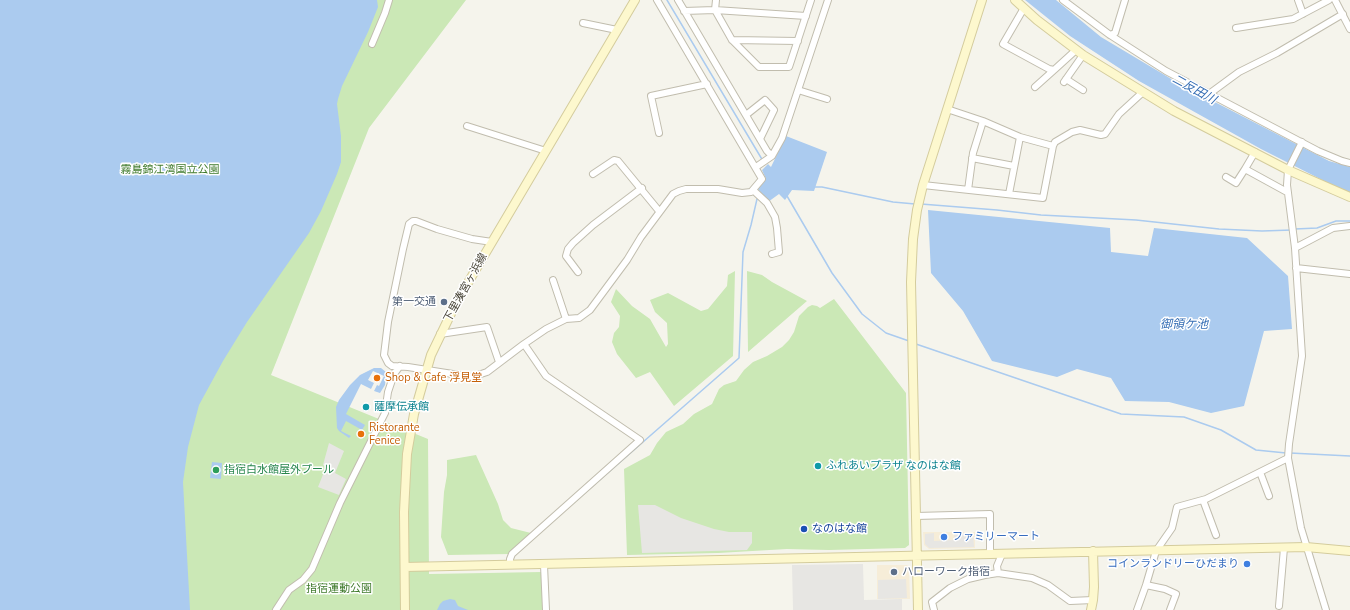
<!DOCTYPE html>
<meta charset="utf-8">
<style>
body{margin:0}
canvas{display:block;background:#f5f4ec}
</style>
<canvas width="1350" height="610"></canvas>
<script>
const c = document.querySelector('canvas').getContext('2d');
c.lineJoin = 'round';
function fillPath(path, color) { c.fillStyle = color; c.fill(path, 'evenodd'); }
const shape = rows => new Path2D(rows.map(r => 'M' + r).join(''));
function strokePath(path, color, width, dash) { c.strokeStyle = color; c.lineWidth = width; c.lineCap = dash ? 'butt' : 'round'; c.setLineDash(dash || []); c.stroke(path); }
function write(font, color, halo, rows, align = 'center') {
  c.font = font + ' "Nunito Sans","Noto Sans JP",sans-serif'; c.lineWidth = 3; c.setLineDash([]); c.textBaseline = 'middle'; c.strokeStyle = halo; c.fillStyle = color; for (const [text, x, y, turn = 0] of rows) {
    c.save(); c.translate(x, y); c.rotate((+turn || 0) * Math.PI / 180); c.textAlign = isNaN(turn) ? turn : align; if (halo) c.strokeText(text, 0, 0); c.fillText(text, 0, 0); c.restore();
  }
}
fillPath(shape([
 [923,532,975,532,975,548,929,549,924,545],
 [877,565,907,565,909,567,910,599,877,599]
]), '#f6edd8');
fillPath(shape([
 [0,0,466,0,369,128,271,375,428,439,429,574,542,572,543,610,0,610],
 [735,271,733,356,674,406,650,372,636,378,617,354,612,342,614,333,619,327,620,316,611,302,616,289,632,306,650,319,666,347,668,344,667,323,655,312,650,300,668,293,701,311,708,309,727,286,728,275],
 [747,271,762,275,772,282,807,301,748,352],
 [834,299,906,393,909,545,905,548,829,550,787,549,718,553,627,555,624,469,650,455,657,443,666,432,683,424,694,414,712,404,719,389,724,385,736,381,744,370,753,362,767,356,782,347,789,340,794,332,799,316,808,307,812,305,817,306,820,308],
 [476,455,498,504,503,520,511,528,531,533,511,554,448,555,441,537,444,492,447,475,447,460]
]), '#cbe8b6');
fillPath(shape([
 [329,443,344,451,335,473,346,479,339,495,318,487,326,467,323,465],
 [638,505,655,505,681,518,714,529,729,532,752,532,752,543,747,550,642,553],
 [934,533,934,541,954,540,954,533,973,533,974,547,929,548,925,544,925,534],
 [863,564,864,600,902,599,902,610,793,610,792,565],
 [906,579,907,598,878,599,878,580]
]), '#e7e6e3');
fillPath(shape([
 [0,0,377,0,378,7,368,32,342,86,338,99,337,104,341,136,341,162,337,174,321,211,309,233,247,322,223,361,199,405,188,447,183,482,190,610,0,610],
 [1025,0,1056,0,1101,37,1178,83,1329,161,1350,167,1350,194,1261,149,1139,81,1070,36],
 [786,136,827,152,814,191,792,190,785,200,779,194,768,202,758,189,766,179,762,170,768,164,771,167],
 [928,210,1110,228,1111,252,1148,256,1154,228,1247,238,1288,276,1292,329,1264,331,1244,406,1211,413,1169,402,1125,401,1111,378,1077,369,1057,377,992,361,963,311,931,273],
 [374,368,381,368,386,372,385,385,380,393,374,391,377,385,379,386,384,376,373,371,368,380,374,383,371,389,361,384,346,414,365,425,362,430,346,421,341,431,351,436,349,438,339,431,337,428,336,407,339,400,350,385,360,375],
 [212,462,222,463,221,479,210,478],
 [450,599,455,600,458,606,468,610,437,610,440,604,443,601]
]), '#abcbef');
strokePath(shape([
 [667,0,763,161],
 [814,187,822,187,893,202,915,204],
 [787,196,832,273,862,314,886,333,909,341],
 [921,204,997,210,1041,215,1136,220,1219,229,1262,231,1292,230],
 [1295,229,1317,228,1336,221,1350,221],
 [916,344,1121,414,1184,417,1221,430,1256,450,1286,453],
 [1290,453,1350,456],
 [571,505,739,358,743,252,751,225,757,199],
 [516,554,525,546]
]), '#abcbef', 1.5);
const street = shape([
 [678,0,767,151,772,156],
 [716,0,715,10,732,40,759,67,789,67,811,0],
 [1063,0,1110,35,1166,71,1318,151,1342,161,1350,163],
 [1298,0,1303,14],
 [1335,0,1350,29],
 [1024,8,1003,44,1049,69,1054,70,1076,50],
 [684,11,715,10,806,16],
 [583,23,617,30],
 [1236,28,1293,19,1329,0],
 [1110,35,1115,33,1125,0],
 [732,40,798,41],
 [372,44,385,13,389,0],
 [1066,79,1083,90],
 [1064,82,1083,55],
 [1035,87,1054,70],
 [798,90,827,99],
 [1209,94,1239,72,1277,53,1343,14],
 [947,109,983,121,1020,137,1053,146],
 [746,115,765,100,774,110,760,139],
 [467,126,546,151],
 [659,133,651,96,707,84],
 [1302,142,1288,170,1287,185,1295,248,1302,356,1289,444,1288,458,1301,528,1326,610],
 [972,158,1014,166],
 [756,167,772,156,782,138,828,0],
 [1245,169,1255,152],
 [593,174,614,160,618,161,659,211],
 [1226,177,1236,183,1245,169,1287,192],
 [923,185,1043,198,1053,146,1055,142,1072,132,1080,130,1101,135,1105,134,1119,114,1143,92],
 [753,190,767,203,775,217,777,228,779,252,772,254],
 [968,190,973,153,983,121],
 [1009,194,1020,137],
 [492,242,472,239,437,229,416,221,413,221,409,224,403,249,388,322,384,355,388,363,392,366,408,367,472,377,487,372,524,344,546,329,566,319,579,318,590,310,627,260,641,237,673,194,679,191,686,189,718,189,742,193,751,192,762,179,657,0],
 [1295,248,1333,228,1350,226],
 [1296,268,1350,274],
 [578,272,566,256,568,249,573,243,593,225,642,188],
 [553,280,566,319],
 [440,334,487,327,499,362],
 [1260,472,1269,496],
 [1203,500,1216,535],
 [916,516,990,514,990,554],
 [510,565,510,559,512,554,640,440,546,376,524,344],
 [544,565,546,610],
 [998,573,997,566,1002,554],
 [1146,585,1165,589,1176,594,1170,610],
 [1279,606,1284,548],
 [276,610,289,590,303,580,312,569,340,503,385,413,388,392,394,374,400,366],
 [934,610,932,602,950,588,968,579,985,575,998,573,1032,578,1048,585,1070,601,1093,600],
 [1137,610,1146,585,1156,551,1172,528,1177,507,1206,499,1288,458]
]);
const secondary = shape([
 [1015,0,1037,20,1083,55,1174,111,1288,170,1350,197],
 [405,567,1306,547,1350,551],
 [405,610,404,512,407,454,414,414,431,355,456,303,635,0],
 [918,610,911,282,913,239,917,210,923,185,982,0],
 [1091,610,1093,600,1094,587,1093,551]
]);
strokePath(street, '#c1bdae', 8);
strokePath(secondary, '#d4cc9d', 10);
strokePath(street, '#fff', 6);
strokePath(secondary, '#fdf8ce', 8);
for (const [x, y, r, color] of [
 [444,302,4,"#5c6f8a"],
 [377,378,4,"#e8710a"],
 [366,407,4,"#0f9aa8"],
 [361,434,4,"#e8710a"],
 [818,466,4,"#0f9aa8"],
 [216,470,4,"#2e9e5b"],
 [804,529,4,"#1a4fb4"],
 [944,537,4,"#3f7fe0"],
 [1247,564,4,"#3f7fe0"],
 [894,572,4,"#5c6f8a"]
]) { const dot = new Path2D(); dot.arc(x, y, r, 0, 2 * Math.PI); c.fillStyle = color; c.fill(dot); strokePath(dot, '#fff', 1.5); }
write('11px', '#407b2d', '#fff', [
 ["霧島錦江湾国立公園",170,170],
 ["指宿運動公園",339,589]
]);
write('11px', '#4a4639', '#fff', [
 ["下里湊宮ヶ浜線",466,288,-61]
]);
write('11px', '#4e5e75', '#fff', [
 ["第一交通",436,302],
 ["ハローワーク指宿",902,572,"left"]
], 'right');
write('11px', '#c56008', '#fff', [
 ["Shop & Cafe 浮見堂",385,378],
 ["Ristorante",369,428],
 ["Fenice",369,441]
], 'left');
write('11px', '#0d838f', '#fff', [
 ["薩摩伝承館",374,407],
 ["ふれあいプラザ なのはな館",826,466]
], 'left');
write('11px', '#27864d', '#fff', [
 ["指宿白水館屋外プール",224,470]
], 'left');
write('11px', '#164399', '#fff', [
 ["なのはな館",812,529]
], 'left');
write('11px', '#366cbe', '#fff', [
 ["ファミリーマート",952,537],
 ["コインランドリーひだまり",1239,564,"right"]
], 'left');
write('italic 12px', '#346db4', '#fff', [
 ["二反田川",1194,90,29],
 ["御領ケ池",1184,325]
]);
</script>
